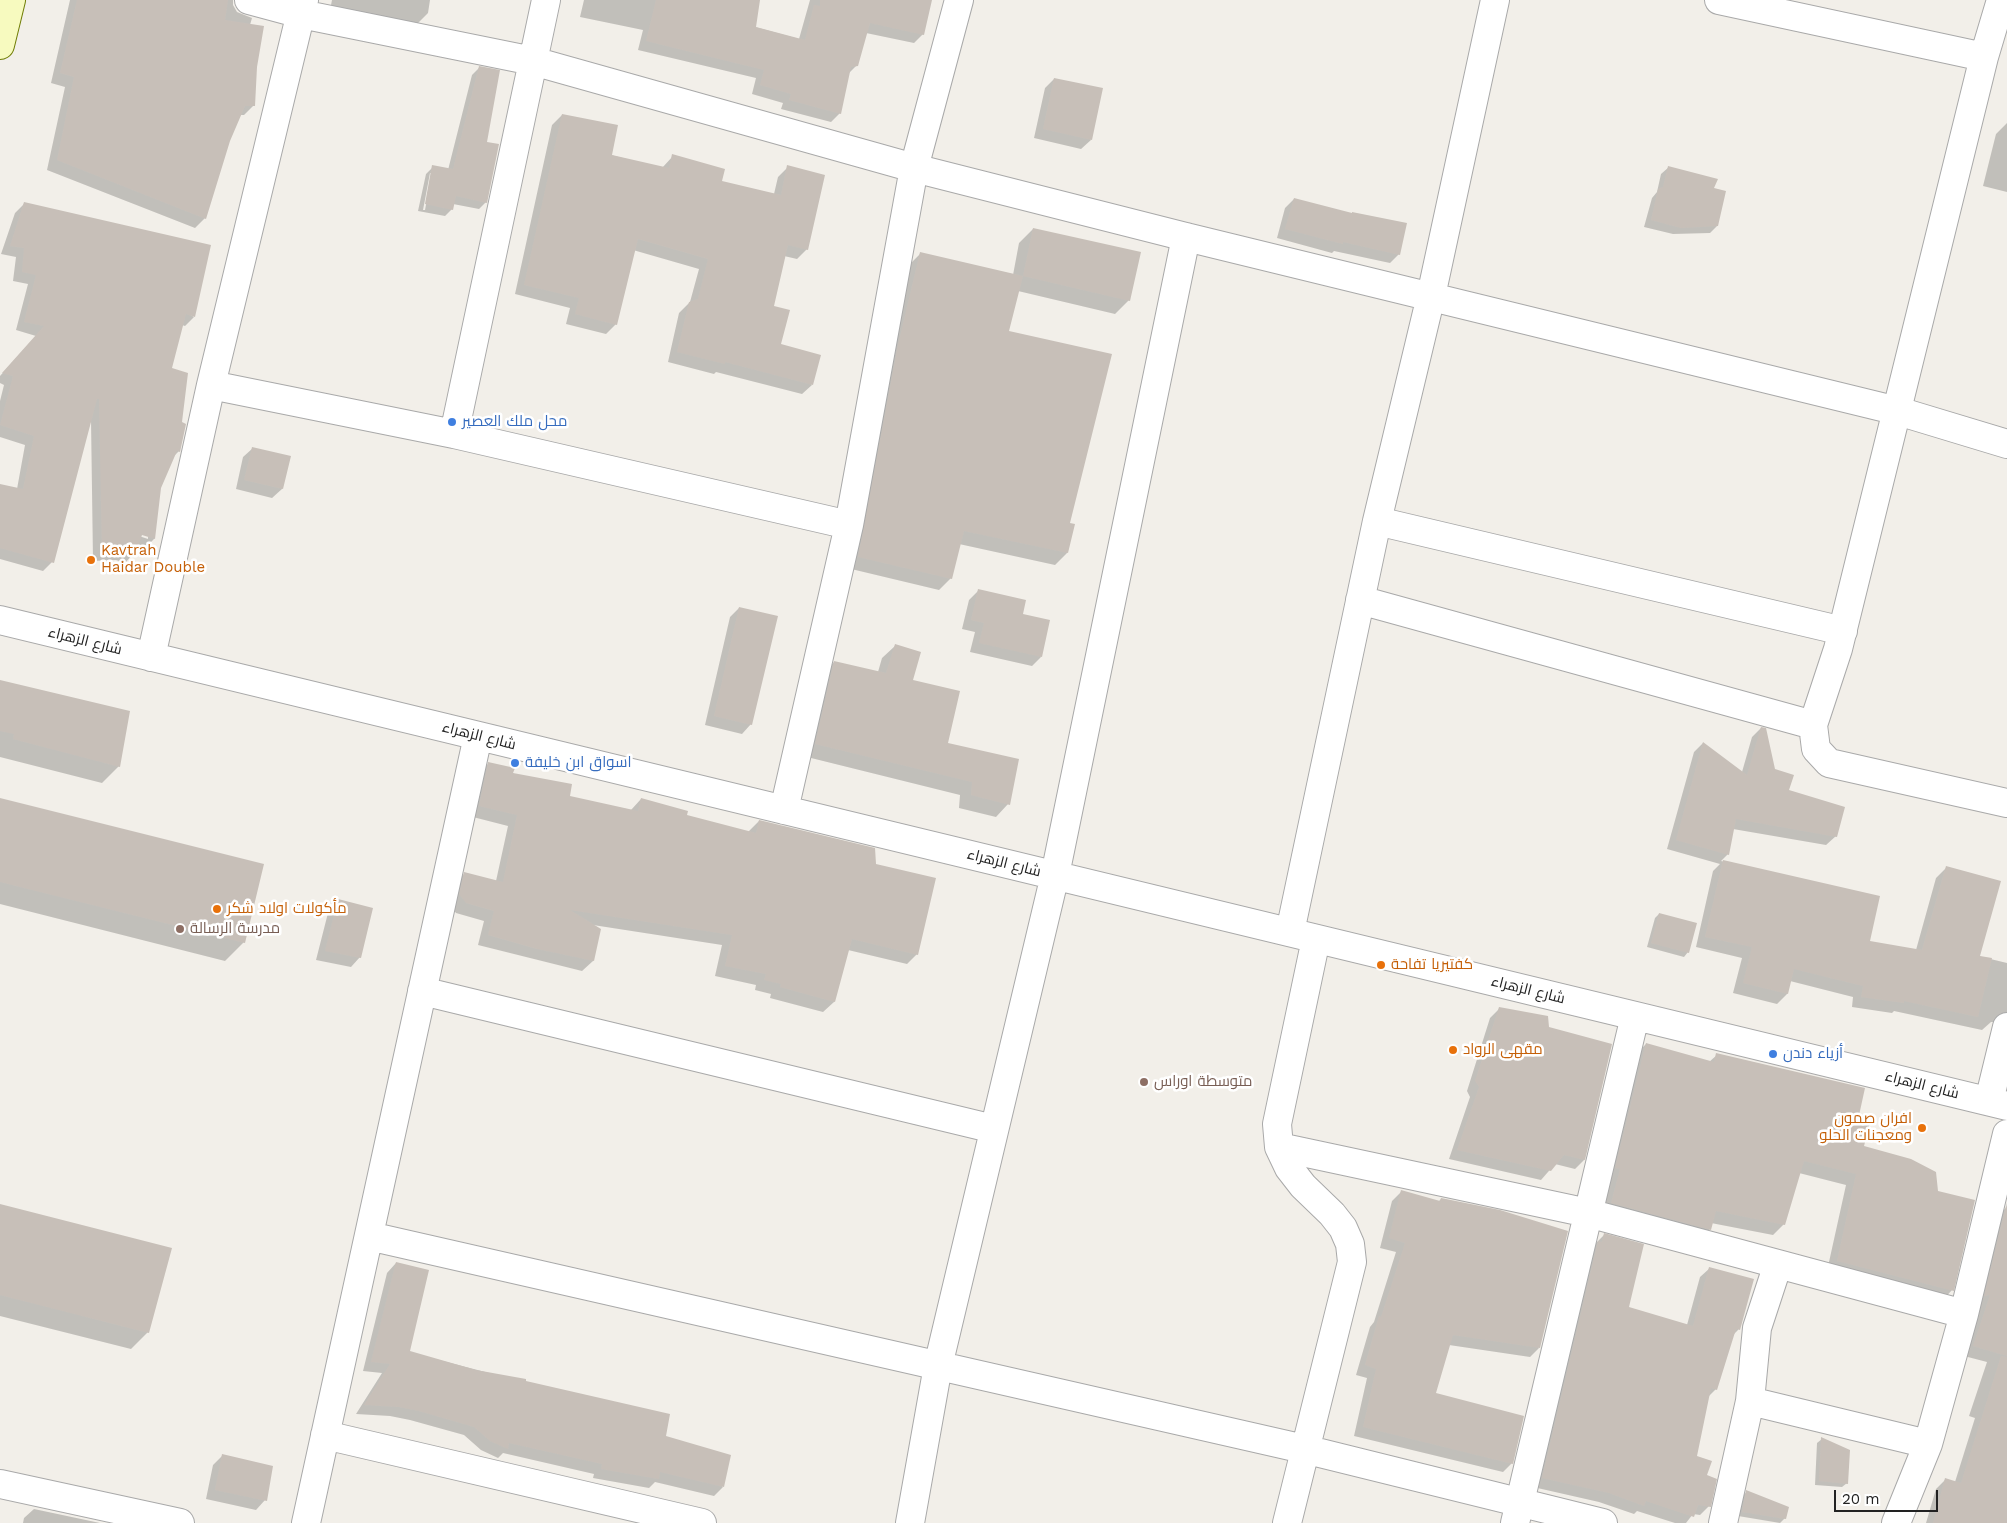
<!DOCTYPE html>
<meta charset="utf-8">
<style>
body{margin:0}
#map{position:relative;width:2007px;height:1523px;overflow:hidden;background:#f2efe9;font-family:"Work Sans",sans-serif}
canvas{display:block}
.scale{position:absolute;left:1834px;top:1490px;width:104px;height:22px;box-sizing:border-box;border:2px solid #222;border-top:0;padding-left:6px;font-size:15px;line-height:18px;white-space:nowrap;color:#222;-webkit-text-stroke:4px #fff;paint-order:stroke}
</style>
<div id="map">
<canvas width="2007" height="1523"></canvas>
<div class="scale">20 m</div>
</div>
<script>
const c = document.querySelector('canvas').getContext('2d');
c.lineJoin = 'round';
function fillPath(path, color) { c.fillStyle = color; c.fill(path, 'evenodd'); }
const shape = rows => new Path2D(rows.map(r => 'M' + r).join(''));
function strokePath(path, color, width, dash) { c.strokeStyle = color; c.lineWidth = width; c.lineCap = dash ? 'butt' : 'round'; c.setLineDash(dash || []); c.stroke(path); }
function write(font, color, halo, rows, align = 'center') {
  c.font = font + ' "Work Sans",Cairo,sans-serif'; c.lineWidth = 5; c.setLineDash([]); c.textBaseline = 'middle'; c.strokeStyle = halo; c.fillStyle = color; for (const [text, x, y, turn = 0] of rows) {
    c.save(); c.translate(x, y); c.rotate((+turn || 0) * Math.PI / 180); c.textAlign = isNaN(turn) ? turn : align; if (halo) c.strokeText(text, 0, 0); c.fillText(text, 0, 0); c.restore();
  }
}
fillPath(shape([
 [70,0,233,0,233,5,237,12,252,18,250,25,255,67,254,105,244,115,240,115,229,141,205,218,195,228,47,170,65,87,51,83],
 [332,0,430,0,428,13,414,27,328,20],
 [584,0,759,0,755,27,799,39,810,0,930,0,923,34,914,43,866,33,857,65,848,74,840,113,831,122,781,109,783,103,752,94,756,78,638,50,643,30,580,17],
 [480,67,486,143,486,202,479,209,453,204,452,209,445,216,418,211,426,174,433,167,448,170,472,75],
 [430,173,432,173,425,210,423,210],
 [1054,79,1091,140,1081,149,1034,138,1045,88],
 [562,115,611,155,662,168,673,156,721,182,774,194,778,177,788,167,807,249,797,259,784,256,773,307,780,345,812,385,802,394,716,372,714,374,668,362,679,313,690,302,699,269,633,250,616,324,606,334,566,324,570,308,515,294,552,125],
 [2007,123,2007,192,1983,186,1996,134],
 [1669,167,1713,189,1717,226,1710,233,1673,234,1644,227,1652,198,1657,192,1661,174],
 [1294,199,1399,254,1390,263,1334,251,1332,253,1277,238,1285,208],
 [24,204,194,317,185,326,182,325,170,369,180,423,179,451,173,457,160,488,154,539,145,548,137,545,134,553,125,563,116,560,93,561,91,420,52,562,43,571,0,559,0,485,17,489,25,445,0,437,0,401,4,385,0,383,0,376,36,336,16,330,28,284,13,281,16,257,1,254,15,213],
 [137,532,148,536,148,539,136,535],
 [1033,229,1129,300,1115,314,1018,291,1007,332,1069,524,1073,525,1067,553,1055,565,959,544,951,578,939,590,847,568,908,266,920,254,1013,275,1019,243],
 [253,448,289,457,282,489,272,498,236,489,243,457],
 [979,590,1022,615,1041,657,1032,666,970,652,975,632,962,629,969,600],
 [739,608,751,724,742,734,705,725,730,617],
 [895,646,911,681,946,744,1008,804,996,817,959,808,960,795,803,756,822,675,834,662,878,672,882,658],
 [0,681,119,766,102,783,0,757],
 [1761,728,1774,770,1788,791,1836,836,1826,845,1733,829,1728,854,1721,861,1879,897,1868,942,1916,950,1936,878,1947,867,1978,956,2007,963,2007,1026,2000,1022,1991,1022,1982,1030,1894,1011,1892,1013,1852,1007,1853,997,1790,981,1787,994,1777,1004,1733,993,1742,958,1696,947,1713,871,1720,864,1667,849,1694,752,1703,743,1742,772,1752,737],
 [489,763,568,797,631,810,641,799,685,816,748,832,759,821,875,865,917,954,907,964,848,950,834,1002,823,1012,770,998,771,994,755,990,756,985,715,976,722,945,593,925,593,961,582,971,478,945,484,921,456,913,450,905,454,884,465,873,496,881,508,826,469,816,478,774],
 [0,799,244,942,225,961,0,904],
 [339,900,360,957,351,967,316,960,329,909],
 [1659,914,1688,952,1684,957,1647,947,1655,918],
 [1499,1009,1547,1028,1611,1045,1584,1160,1575,1169,1555,1164,1541,1180,1449,1159,1470,1097,1467,1091,1490,1018],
 [1646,1044,1709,1062,1717,1055,1857,1121,1862,1147,1937,1192,1952,1290,1942,1301,1827,1271,1846,1185,1799,1173,1784,1224,1773,1235,1711,1223,1710,1229,1699,1240,1601,1214,1635,1055],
 [1401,1192,1438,1202,1441,1199,1539,1348,1530,1357,1449,1345,1435,1394,1512,1463,1503,1472,1354,1436,1367,1378,1356,1375,1370,1327,1374,1322,1396,1252,1380,1248,1392,1201],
 [2007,1203,2007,1523,1926,1523,1936,1489,1945,1480,1955,1482,1975,1418,1969,1416,1987,1362,1964,1356,1981,1303,1976,1305,1996,1217,2006,1208],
 [0,1206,148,1332,131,1349,0,1316],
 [1604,1235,1628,1308,1687,1325,1700,1277,1710,1268,1752,1280,1738,1330,1733,1335,1716,1389,1708,1397,1695,1457,1706,1476,1709,1506,1700,1515,1693,1514,1686,1523,1675,1523,1637,1511,1634,1514,1599,1502,1533,1487,1595,1244],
 [396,1263,408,1352,524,1382,665,1437,723,1487,714,1496,655,1482,649,1488,593,1478,594,1474,503,1453,498,1458,481,1450,464,1435,410,1420,390,1416,356,1414,382,1373,363,1371,387,1273],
 [1822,1439,1847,1483,1842,1487,1815,1485,1817,1443],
 [223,1455,265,1500,256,1510,206,1499,213,1465],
 [1747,1492,1785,1518,1780,1523,1738,1516,1742,1496],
 [34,1509,100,1523,23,1523,24,1518]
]), '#0003');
fillPath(shape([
 [77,0,228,0,225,20,264,26,257,67,255,106,245,106,230,141,206,219,57,160,74,77,60,73],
 [656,0,760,0,756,27,805,40,814,5,820,6,820,0,932,0,924,35,870,23,858,66,851,67,841,114,789,100,791,94,760,85,764,70,646,41],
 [479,66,500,70,487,142,499,144,487,203,456,196,453,210,425,204,432,165,453,169],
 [1054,78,1103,88,1092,140,1043,129],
 [562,114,618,125,612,155,669,168,672,154,725,169,722,181,781,195,787,165,825,175,808,250,788,245,774,306,790,310,781,344,821,355,813,385,725,362,725,364,677,352,689,302,698,299,708,259,638,239,617,325,575,314,579,298,524,285],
 [1668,166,1718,179,1714,188,1726,191,1718,226,1681,228,1651,220,1658,189,1663,187],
 [1294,198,1352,213,1352,212,1407,223,1400,255,1343,242,1343,244,1285,229],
 [24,202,211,245,195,317,186,314,172,368,188,373,182,422,186,424,180,452,177,451,161,488,155,539,142,535,135,554,125,552,102,553,99,399,97,399,54,563,0,548,0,484,23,489,34,436,0,425,13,376,2,373,44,326,24,322,36,275,22,272,24,248,10,246],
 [1033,228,1141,252,1130,301,1023,276],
 [920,252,1023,276,1009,331,1112,354,1070,523,1075,524,1068,553,964,531,952,579,858,557,898,345],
 [252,447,291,456,283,489,244,480],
 [978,589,1026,600,1023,614,1050,620,1042,657,979,643,984,623,971,620],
 [739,607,778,616,752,725,714,716],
 [895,644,921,652,913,680,960,691,948,743,1019,759,1010,805,971,795,972,782,815,744,834,661,886,673],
 [0,680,130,711,120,767,13,739,14,734,0,731],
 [1761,727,1766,728,1775,769,1794,775,1789,790,1845,807,1837,837,1736,819,1729,855,1676,840,1703,742,1747,775],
 [488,762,515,768,513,773,572,784,570,796,638,811,641,798,688,811,687,815,756,833,759,820,875,848,876,864,936,878,918,955,852,939,835,1002,780,987,781,984,764,980,766,974,725,966,732,935,570,910,601,929,594,961,537,949,488,935,494,911,466,903,459,894,464,872,503,882,517,815,479,806],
 [0,798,264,864,245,943,0,882],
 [1723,860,1880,896,1870,941,1922,950,1946,866,2001,881,1980,956,1992,958,1978,1017,1904,1001,1904,1003,1861,997,1863,986,1794,969,1788,994,1743,983,1752,947,1705,937],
 [338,899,373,908,361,958,325,951],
 [1659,913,1697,923,1689,953,1651,943],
 [1499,1007,1548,1016,1549,1027,1612,1044,1585,1160,1564,1155,1551,1171,1457,1150,1479,1087,1475,1081],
 [1646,1043,1714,1062,1716,1053,1865,1088,1858,1120,1870,1123,1864,1146,1911,1159,1936,1172,1938,1191,1975,1200,1954,1291,1837,1261,1856,1174,1804,1161,1785,1225,1716,1211,1711,1230,1611,1203,1620,1169,1615,1168],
 [1401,1190,1440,1201,1441,1198,1500,1210,1568,1231,1540,1348,1453,1335,1436,1393,1524,1416,1513,1464,1363,1427,1376,1369,1365,1365,1379,1316,1381,1317,1405,1243,1389,1238],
 [0,1204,172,1248,149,1333,0,1295],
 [2006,1206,2007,1207,2007,1356,1973,1346,1990,1295,1984,1296],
 [1604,1233,1644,1244,1629,1307,1693,1326,1709,1267,1754,1279,1740,1330,1736,1329,1717,1390,1711,1388,1697,1456,1712,1461,1707,1475,1717,1479,1711,1507,1698,1505,1694,1517,1646,1501,1644,1506,1609,1493,1542,1478,1598,1241,1602,1242],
 [396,1262,429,1270,410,1351,476,1370,526,1379,526,1381,670,1414,666,1436,731,1455,724,1487,660,1472,659,1479,601,1469,602,1464,509,1443,508,1449,490,1441,474,1427,419,1411,399,1407,364,1405,390,1364,371,1362],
 [2001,1356,2007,1357,2007,1523,1933,1523,1945,1478,1961,1483],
 [1821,1437,1850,1450,1848,1484,1819,1481],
 [222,1454,273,1466,267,1501,215,1490],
 [1746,1490,1789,1507,1786,1519,1742,1512]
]), '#c7bfb8');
const street = shape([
 [249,0,301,14,533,61,914,168,1186,237,1898,411,2007,444],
 [1719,0,1984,57],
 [211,385,454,434,849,525],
 [454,434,546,0],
 [1377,521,1843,631],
 [1360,600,1813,725,1838,649,1984,57,2001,0],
 [0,620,2007,1106],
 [151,657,211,385,304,0],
 [1813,725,1816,749,1829,763,2007,803],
 [784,810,849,525,914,168,959,0],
 [1290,932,1377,521,1431,296,1495,0],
 [422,991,994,1129],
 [1989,1101,2007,1027],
 [1279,1147,1588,1213,1964,1314],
 [369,1236,1304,1449,1603,1523],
 [1750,1401,1928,1444],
 [325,1435,702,1523],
 [0,1484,180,1523],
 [306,1523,478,736],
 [910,1523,938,1366,1055,875,1186,237],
 [1287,1523,1352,1262,1350,1244,1343,1228,1332,1214,1303,1186,1289,1168,1279,1147,1277,1124,1316,939],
 [1515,1523,1635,1016],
 [1723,1523,1750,1401,1757,1328,1778,1264],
 [1896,1523,1928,1444,1964,1314,2007,1134]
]);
const secondary = shape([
 [0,45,11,0]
]);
strokePath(street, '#a9a9a9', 30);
strokePath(secondary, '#707d05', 30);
strokePath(street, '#fff', 28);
strokePath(secondary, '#f7fabf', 28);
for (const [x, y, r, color] of [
 [452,422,5,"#3f7fe0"],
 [91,560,5,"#e8710a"],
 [515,763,5,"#3f7fe0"],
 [217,909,5,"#e8710a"],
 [180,929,5,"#8d6e63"],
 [1381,965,5,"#e8710a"],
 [1453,1050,5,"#e8710a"],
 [1773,1054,5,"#3f7fe0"],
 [1144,1082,5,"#8d6e63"],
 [1922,1128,5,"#e8710a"]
]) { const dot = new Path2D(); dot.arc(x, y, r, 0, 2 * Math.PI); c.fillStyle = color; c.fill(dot); strokePath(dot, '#fff', 2); }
write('15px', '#366cbe', '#fff', [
 ["محل ملك العصير",462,422],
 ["اسواق ابن خليفة",525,763],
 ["أزياء دندن",1783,1054]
], 'left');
write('15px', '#c56008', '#fff', [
 ["Kavtrah",101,551],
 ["Haidar Double",101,568],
 ["مأكولات اولاد شكر",227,909],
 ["كفتيريا تفاحة",1391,965],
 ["مقهى الرواد",1463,1050],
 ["افران صمون",1912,1119,"right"],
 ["ومعجنات الحلو",1912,1136,"right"]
], 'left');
write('15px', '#222', '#fff', [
 ["شارع الزهراء",85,641,14],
 ["شارع الزهراء",479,736,14],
 ["شارع الزهراء",1004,863,14],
 ["شارع الزهراء",1528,990,14],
 ["شارع الزهراء",1922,1085,14]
]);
write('15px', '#785e54', '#fff', [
 ["مدرسة الرسالة",190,929],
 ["متوسطة اوراس",1154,1082]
], 'left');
</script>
